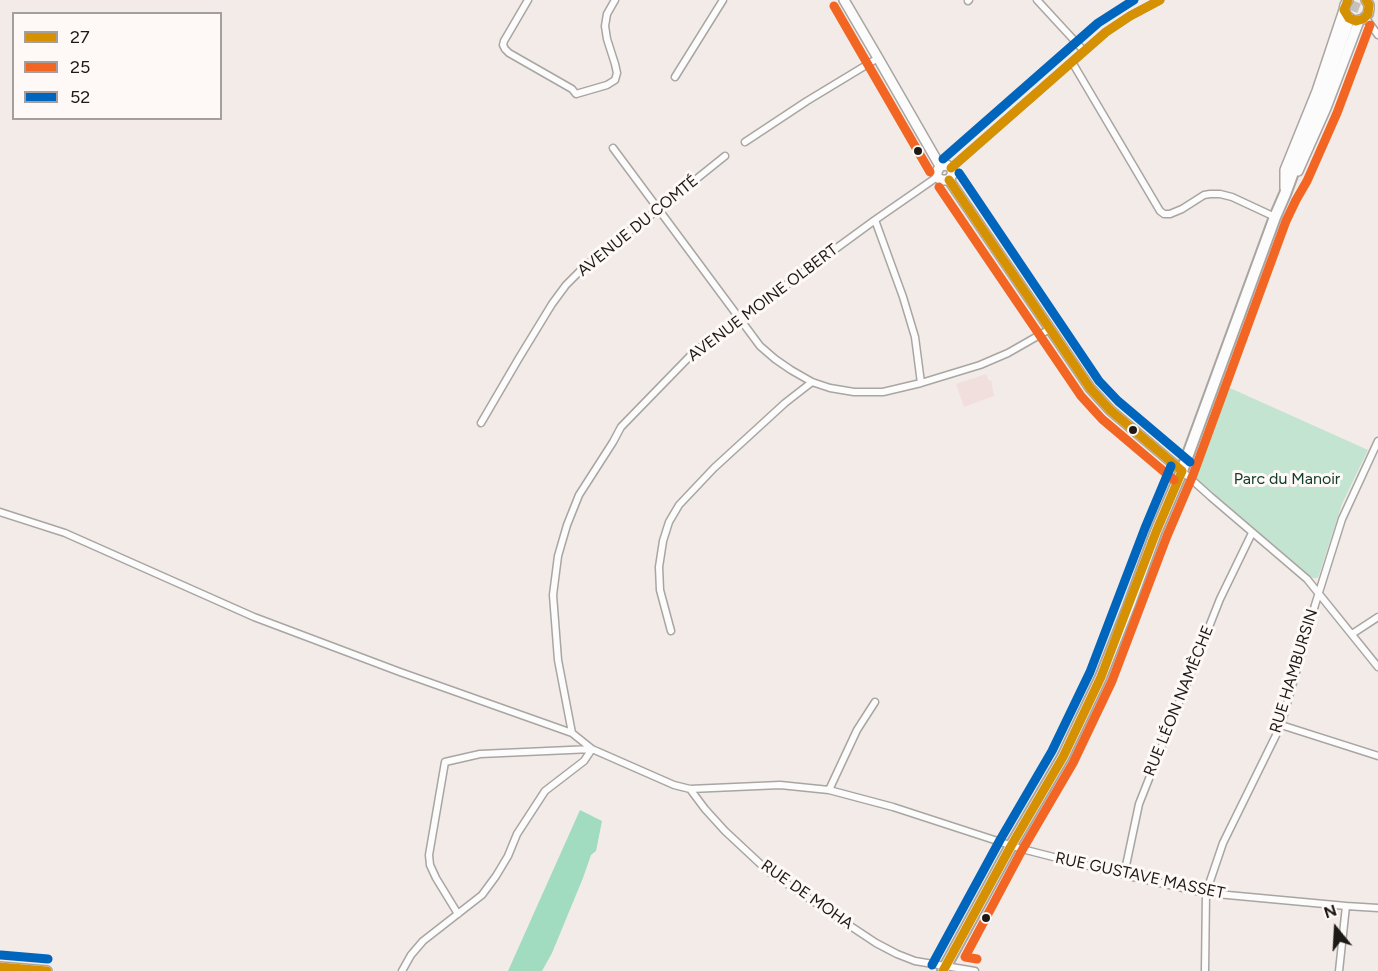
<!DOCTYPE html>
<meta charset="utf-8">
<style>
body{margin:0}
#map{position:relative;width:1378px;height:971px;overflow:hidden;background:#f2ebe8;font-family:Figtree,sans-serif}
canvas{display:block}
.legend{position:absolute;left:12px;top:12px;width:210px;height:108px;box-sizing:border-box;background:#fef9f7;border:2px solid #a49f9d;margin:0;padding:8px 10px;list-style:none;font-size:18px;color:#1d1917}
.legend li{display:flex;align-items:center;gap:12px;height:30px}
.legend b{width:30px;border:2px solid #a49f9d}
.north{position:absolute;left:1306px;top:899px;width:60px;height:60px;-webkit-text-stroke:4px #fef9f7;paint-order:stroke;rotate:342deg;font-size:16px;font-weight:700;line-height:24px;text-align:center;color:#1d1917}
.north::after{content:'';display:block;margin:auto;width:21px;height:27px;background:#1d1917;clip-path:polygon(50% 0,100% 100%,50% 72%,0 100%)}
</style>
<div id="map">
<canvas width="1378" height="971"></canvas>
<ul class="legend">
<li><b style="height:8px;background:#d69103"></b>27</li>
<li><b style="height:8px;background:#f26522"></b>25</li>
<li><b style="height:8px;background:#0065bd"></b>52</li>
</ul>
<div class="north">N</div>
</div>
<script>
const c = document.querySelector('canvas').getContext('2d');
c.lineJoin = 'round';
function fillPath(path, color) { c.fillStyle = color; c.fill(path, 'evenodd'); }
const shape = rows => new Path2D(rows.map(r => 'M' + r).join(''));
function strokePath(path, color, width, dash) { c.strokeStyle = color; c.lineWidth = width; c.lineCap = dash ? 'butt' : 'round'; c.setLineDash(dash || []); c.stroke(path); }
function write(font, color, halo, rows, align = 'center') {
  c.font = font + ' Figtree,sans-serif'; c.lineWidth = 6; c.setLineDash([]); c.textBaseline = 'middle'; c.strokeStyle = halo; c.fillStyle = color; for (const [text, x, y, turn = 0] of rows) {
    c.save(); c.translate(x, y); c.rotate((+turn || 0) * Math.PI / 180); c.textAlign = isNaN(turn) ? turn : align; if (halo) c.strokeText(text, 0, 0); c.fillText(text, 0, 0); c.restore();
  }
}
fillPath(shape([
 [986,374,989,381,991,380,994,396,964,407,956,384]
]), '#f1dfdd');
fillPath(shape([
 [1221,384,1368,450,1342,504,1318,578,1309,578,1190,474]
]), '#c2e4d1');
fillPath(shape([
 [580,810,602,821,596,851,591,855,583,878,552,953,542,971,508,971]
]), '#a1dcc0');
strokePath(shape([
 [1347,25,1357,0]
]), '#c7c1be', 10, [10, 5]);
const street = shape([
 [528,0,504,41,503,45,505,49,509,53,572,89,576,94,607,85,615,80,617,73,615,64,607,39,605,26,607,14,615,0],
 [1037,0,1084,51],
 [968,1,969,0],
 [1365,17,1378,35],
 [1072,62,1160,211,1164,214,1170,214,1182,209,1204,195,1210,194,1220,194,1232,197,1275,217],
 [675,77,723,0],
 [745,142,807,101,878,58],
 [613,148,760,346,775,359,791,370,812,382,830,388,854,392,883,392,921,383,980,365,1008,353,1050,329],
 [951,168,1106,32,1130,16,1160,0],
 [875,220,903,297,915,337,921,383],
 [481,423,519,358,552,304,566,285,582,269,601,253,659,209,725,156],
 [1182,471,1211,497,1307,579,1378,667],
 [0,512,65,533,254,617,400,672,572,733],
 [671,631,660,590,659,567,663,541,669,522,679,505,714,468,785,403,812,382],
 [1352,634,1378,617],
 [1281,725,1378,756],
 [592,749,572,733,558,660,553,595,558,556,567,525,579,495,613,442,621,427,693,353,875,220,937,177],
 [690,789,705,809,725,831,769,872,876,943,897,954,915,961,975,971],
 [829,790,857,730,875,702],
 [1124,875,1139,804,1220,599,1252,533],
 [458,914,436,878,430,865,429,855,445,762,480,754,592,749,674,785,690,789,780,785,829,790,893,807,1022,849,1124,875,1206,893,1346,906,1378,908],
 [402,971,411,955,423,941,482,895,496,876,508,856,517,834,545,791,584,761,592,749],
 [1205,971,1206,893,1223,843,1281,725,1315,605,1342,519,1378,441],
 [1339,971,1346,906]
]);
const secondary = shape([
 [844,0,878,58,940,166],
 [1344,10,1346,15,1352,20,1356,21,1363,19,1368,14,1369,9,1369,5,1366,0],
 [940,166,947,165,951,168,953,173,949,180],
 [940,166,937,172,937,177,941,180,949,180],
 [1298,171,1326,108,1359,21],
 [949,180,1090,388,1110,410,1182,471],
 [1285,188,1285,170,1317,91,1344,10,1345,5,1348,0],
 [0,967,47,971]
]);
const primary = shape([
 [943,971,1011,846,1063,757,1101,677,1129,606,1156,532,1182,471,1275,217,1285,194,1347,26]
]);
strokePath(street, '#a9a5a2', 9);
strokePath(secondary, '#a9a5a2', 12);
strokePath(primary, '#a9a5a2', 14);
strokePath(street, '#fdfcfc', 6);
strokePath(secondary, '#fdfcfc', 9);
strokePath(primary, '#fdfcfc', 10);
strokePath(shape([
 [1348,0,1344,10,1349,18,1356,21,1363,19,1368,14,1369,5,1366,0],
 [951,168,1106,32,1130,16,1160,0],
 [949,180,1090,388,1110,410,1182,471],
 [0,967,47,971],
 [943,971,1011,846,1063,757,1101,677,1156,532,1182,471]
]), '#d69103', 9);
strokePath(shape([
 [834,6,930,172],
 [939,187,1081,396,1102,419,1174,480],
 [977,959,965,957,1021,852,1073,763,1112,681,1167,536,1193,475,1286,221,1296,200,1307,181,1337,113,1370,25]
]), '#f26522', 9);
strokePath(shape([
 [943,159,1098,23,1134,0],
 [959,173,1099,381,1118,401,1190,462],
 [1,955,48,959],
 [932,965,1000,840,1052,751,1090,672,1145,528,1171,466]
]), '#0065bd', 9);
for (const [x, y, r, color] of [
 [918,151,5,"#1d1917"],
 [1133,430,5,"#1d1917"],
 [986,918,5,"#1d1917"]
]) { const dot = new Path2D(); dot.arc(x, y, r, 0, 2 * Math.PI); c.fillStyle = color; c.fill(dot); strokePath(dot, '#fef9f7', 2); }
write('16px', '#1d1917', '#fef9f7', [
 ["AVENUE DU COMTÉ",638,226,-39],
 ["AVENUE MOINE OLBERT",763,303,-37],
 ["RUE HAMBURSIN",1294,671,-73],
 ["RUE LÉON NAMÈCHE",1179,701,-68],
 ["RUE GUSTAVE MASSET",1140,876,12],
 ["RUE DE MOHA",807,895,35]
]);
write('16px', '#10402d', '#fef9f7', [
 ["Parc du Manoir",1287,479]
]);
</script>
